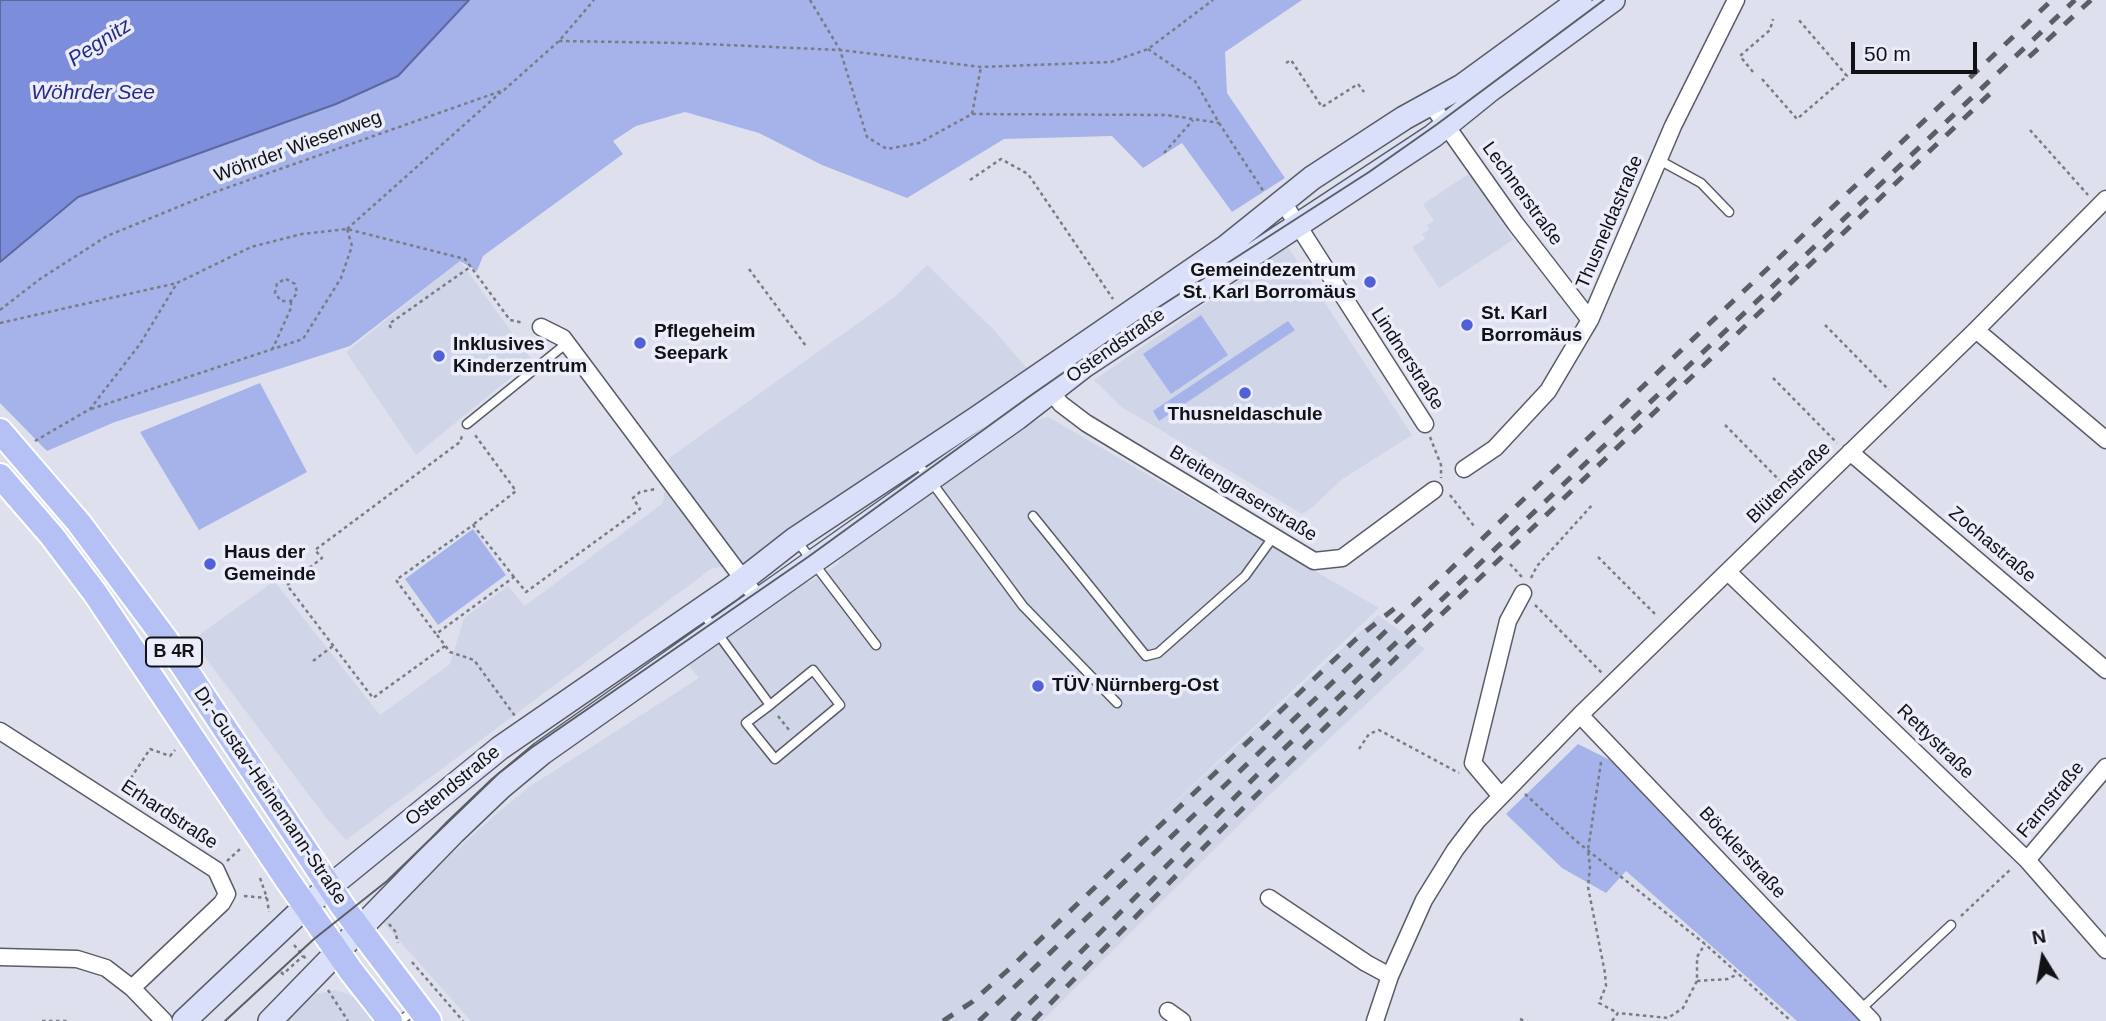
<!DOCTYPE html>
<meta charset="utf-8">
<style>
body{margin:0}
#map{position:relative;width:2106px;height:1021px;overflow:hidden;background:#dee1ed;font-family:Helvetica,sans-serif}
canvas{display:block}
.north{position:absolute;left:2008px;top:923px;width:70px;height:70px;-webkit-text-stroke:5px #ebeefa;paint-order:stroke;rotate:349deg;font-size:19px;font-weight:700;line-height:28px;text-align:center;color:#111216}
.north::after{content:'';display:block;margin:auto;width:24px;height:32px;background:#111216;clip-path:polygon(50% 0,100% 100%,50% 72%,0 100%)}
.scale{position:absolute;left:1851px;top:42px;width:126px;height:32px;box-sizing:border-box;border:4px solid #111216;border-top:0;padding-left:9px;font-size:21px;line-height:24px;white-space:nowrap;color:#111216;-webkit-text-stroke:5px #ebeefa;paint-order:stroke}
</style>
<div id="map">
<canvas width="2106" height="1021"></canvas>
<div class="north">N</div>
<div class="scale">50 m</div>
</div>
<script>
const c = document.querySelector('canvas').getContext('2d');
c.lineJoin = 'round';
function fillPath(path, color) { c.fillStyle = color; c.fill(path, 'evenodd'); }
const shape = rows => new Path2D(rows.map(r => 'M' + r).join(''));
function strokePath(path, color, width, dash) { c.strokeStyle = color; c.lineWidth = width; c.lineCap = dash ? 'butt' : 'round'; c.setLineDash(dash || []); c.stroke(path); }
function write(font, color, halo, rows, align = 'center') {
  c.font = font + ' Helvetica,sans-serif'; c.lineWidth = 7; c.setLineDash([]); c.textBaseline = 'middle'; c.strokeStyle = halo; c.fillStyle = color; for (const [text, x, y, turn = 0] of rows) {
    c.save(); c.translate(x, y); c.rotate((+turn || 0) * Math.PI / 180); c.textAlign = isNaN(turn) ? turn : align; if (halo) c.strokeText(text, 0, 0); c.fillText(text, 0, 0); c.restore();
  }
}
fillPath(shape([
 [1470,173,1513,240,1439,288,1412,247,1425,239,1422,234,1429,230,1427,225,1434,221,1423,204],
 [1288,247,1412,435,1341,480,1313,507,1302,514,1120,406,1094,380],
 [460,261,532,360,416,455,346,352],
 [927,265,994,330,1030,372,750,561,711,569,346,840,327,819,192,640,274,581,380,715,450,664,464,618,508,586,525,606,663,503,669,458,895,297],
 [1048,417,1379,608,1133,842,1378,615,1425,649,1265,799,1042,1021,471,1021,380,919,495,815,529,787,699,678,686,662,800,583,810,582,837,565,847,550,1031,422],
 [335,990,348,994,361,1001,375,1021,287,1021,315,994]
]), '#d0d5e8');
fillPath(shape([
 [469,0,1302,0,1225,52,1227,93,1285,178,1232,212,1182,143,1143,168,1112,136,1004,139,907,198,822,165,759,133,685,112,636,126,613,141,623,154,483,256,477,271,460,261,350,346,115,422,47,451,0,403,0,262,78,197,336,104,398,76],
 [1201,315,1228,355,1171,394,1143,354],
 [1288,321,1295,330,1159,421,1153,411],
 [260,383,307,472,199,530,140,432],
 [473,529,506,575,438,625,405,579],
 [1578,744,1610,760,1860,1021,1797,1021,1626,871,1606,893,1562,868,1506,814]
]), '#a5b3ea');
const water = shape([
 [0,0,469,0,398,76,336,104,78,197,0,262,0,0]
]);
fillPath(water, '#7c8ddb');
strokePath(water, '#5c68a0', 2);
const lane = shape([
 [1659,160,1701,183,1729,212],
 [467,424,567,343],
 [916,461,1023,606,1117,703],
 [1033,516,1146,656,1158,653,1245,576,1274,536],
 [797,541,876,645],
 [702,612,770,705,813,670,840,705,775,759,746,723,770,705],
 [1861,1009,1951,925],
 [400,1021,417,1008]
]);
const street = shape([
 [1431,104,1515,223,1590,320],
 [1283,202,1425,424],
 [541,327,563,338,758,599],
 [1976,330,2106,440],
 [1046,386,1061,404,1086,423,1314,561,1342,558,1434,490],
 [1850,452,2106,670],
 [1464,469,1495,448,1548,391,1590,320,1673,126,1736,0],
 [1728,572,2027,860,2106,950],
 [1580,715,1872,1021],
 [0,731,216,870,227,894,222,903,132,988],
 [1500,795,1473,763,1508,621,1523,593],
 [2027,860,2106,767],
 [1269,898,1366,963,1390,976],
 [0,957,77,959,106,968,132,988,164,1021],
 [1168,1011,1182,1021],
 [1375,1021,1390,976,1424,900,1455,850,1477,821,1580,715,1976,330,2106,199]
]);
const secondary = shape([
 [184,1021,306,906,500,748,731,589,795,539,977,418,1226,247,1312,178,1404,118,1462,86,1580,0],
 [270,1021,454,832,500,788,542,753,1017,418,1084,366,1433,136,1490,90,1613,0]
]);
const primary = shape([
 [0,431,79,523,166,640,343,907,429,1021],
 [0,476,52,536,95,593,288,881,351,971,390,1021]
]);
strokePath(lane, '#595c66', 11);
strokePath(street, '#595c66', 19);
strokePath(secondary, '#595c66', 26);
strokePath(primary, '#fff', 28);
strokePath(shape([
 [810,0,840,50,867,137,887,149,919,143,972,114,1167,115,1219,123],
 [559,41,682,43,840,50,981,67,1111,62,1148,49,1213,0],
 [1148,49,1195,81,1219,123,1264,192],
 [1286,63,1291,60,1322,107,1358,84,1364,92],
 [1753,72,1740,56,1770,30,1773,19],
 [1762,79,1797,119,1847,76,1798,19],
 [972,114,981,67],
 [2030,130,2088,195],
 [1164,153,1193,120],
 [970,180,1001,159,1028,174,1113,299],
 [347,229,501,92],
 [749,269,806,346],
 [286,279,295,284,297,293,291,301,281,301,275,293,277,283,286,279],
 [0,310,40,279,107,236,212,193,504,90,559,41,594,0],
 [0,323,177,283],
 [1825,325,1889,390],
 [391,328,389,324,470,267],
 [272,350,291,308,291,301],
 [1773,378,1837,443],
 [91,409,303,339,341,278,352,246,347,229],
 [1725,425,1789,490],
 [1430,437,1441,465,1441,478],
 [35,441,90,409,140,344,177,283,251,247,302,234,347,229,465,259,510,320,524,323],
 [1450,495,1474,526],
 [474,524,516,491,475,435],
 [1598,557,1657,616],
 [1510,564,1522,577],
 [514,577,473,525,396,580,436,634,514,577,526,592,640,509,633,498,640,492,656,489],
 [1531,578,1537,566,1593,504],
 [1535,605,1602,673],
 [437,635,450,652,474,660,515,716],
 [445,646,373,698,287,585,322,558,315,550,460,442,463,433],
 [313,661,333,646],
 [778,716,789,730],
 [1359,749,1369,734,1379,730,1459,773],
 [1601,762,1588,850,1590,867,1588,887,1605,973,1606,986,1599,1003,1618,1013],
 [123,790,150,749,170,756,175,750],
 [1525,794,1575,840,1705,944,1791,1021],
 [227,861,240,849],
 [260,878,267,898,269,912],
 [244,896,267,898],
 [1961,916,2012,868],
 [389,924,395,931,398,943],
 [294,945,306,959],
 [412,962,463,1021],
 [281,972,283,974,303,956],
 [1697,981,1728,979,1738,974],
 [328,990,348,1021],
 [1520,1019,1525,1021],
 [42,1021,67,1021],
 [1612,1021,1618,1013,1668,1018,1683,1008,1697,981,1697,957,1705,944]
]), '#7a7c84', 2.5, [3.5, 3.5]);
strokePath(lane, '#fff', 8);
strokePath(street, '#fff', 16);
strokePath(secondary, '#dae0fa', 23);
strokePath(primary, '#b5c0f5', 24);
strokePath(shape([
 [225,1021,314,939,387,881,498,774,531,748,808,557,1030,396,1142,318,1369,172,1436,125,1604,0]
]), '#5c5e65', 2);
strokePath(shape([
 [2029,57,2091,0],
 [943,1021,972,1002,1007,971,1355,640,1400,604],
 [979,1021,1529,494,2052,0],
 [1012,1021,1269,763,2075,0],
 [1033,1021,1223,828,1407,647,1996,88]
]), '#5c5e65', 5, [12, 12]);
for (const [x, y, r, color] of [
 [1370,282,7,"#5160d6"],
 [1467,325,7,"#5160d6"],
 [640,343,7,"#5160d6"],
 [439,356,7,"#5160d6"],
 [1245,393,7,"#5160d6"],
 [210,564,7,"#5160d6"],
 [1038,686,7,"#5160d6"]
]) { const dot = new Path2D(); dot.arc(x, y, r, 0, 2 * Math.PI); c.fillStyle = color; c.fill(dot); strokePath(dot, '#ebeefa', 2.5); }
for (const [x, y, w] of [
 [174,652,56]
]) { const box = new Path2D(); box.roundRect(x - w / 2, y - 14.5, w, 29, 5); c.fillStyle = '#ebeefa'; c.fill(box); strokePath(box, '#111216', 2); }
write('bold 18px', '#111216', null, [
 ["B 4R",174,652]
]);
write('19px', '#111216', '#ebeefa', [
 ["Wöhrder Wiesenweg",298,147,-20],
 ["Lechnerstraße",1522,194,54],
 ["Thusneldastraße",1610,222,-67],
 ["Ostendstraße",1116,346,-35],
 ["Lindnerstraße",1407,359,57],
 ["Blütenstraße",1789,483,-44],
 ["Breitengraserstraße",1243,494,31],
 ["Zochastraße",1992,545,40],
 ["Rettystraße",1935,742,44],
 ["Ostendstraße",453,786,-39],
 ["Dr.-Gustav-Heinemann-Straße",270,796,56],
 ["Farnstraße",2051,800,-50],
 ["Erhardstraße",169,815,33],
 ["Böcklerstraße",1742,853,47]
]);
write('bold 19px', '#111216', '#ebeefa', [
 ["Gemeindezentrum",1356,271,"right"],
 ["St. Karl Borromäus",1356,293,"right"],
 ["St. Karl",1481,314],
 ["Borromäus",1481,336],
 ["Pflegeheim",654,332],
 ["Seepark",654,354],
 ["Inklusives",453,345],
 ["Kinderzentrum",453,367],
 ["Thusneldaschule",1245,415,"center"],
 ["Haus der",224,553],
 ["Gemeinde",224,575],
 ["TÜV Nürnberg-Ost",1052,686]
], 'left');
write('italic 21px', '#272c87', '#ebeefa', [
 ["Pegnitz",100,43,-33],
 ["Wöhrder See",93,93]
]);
</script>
